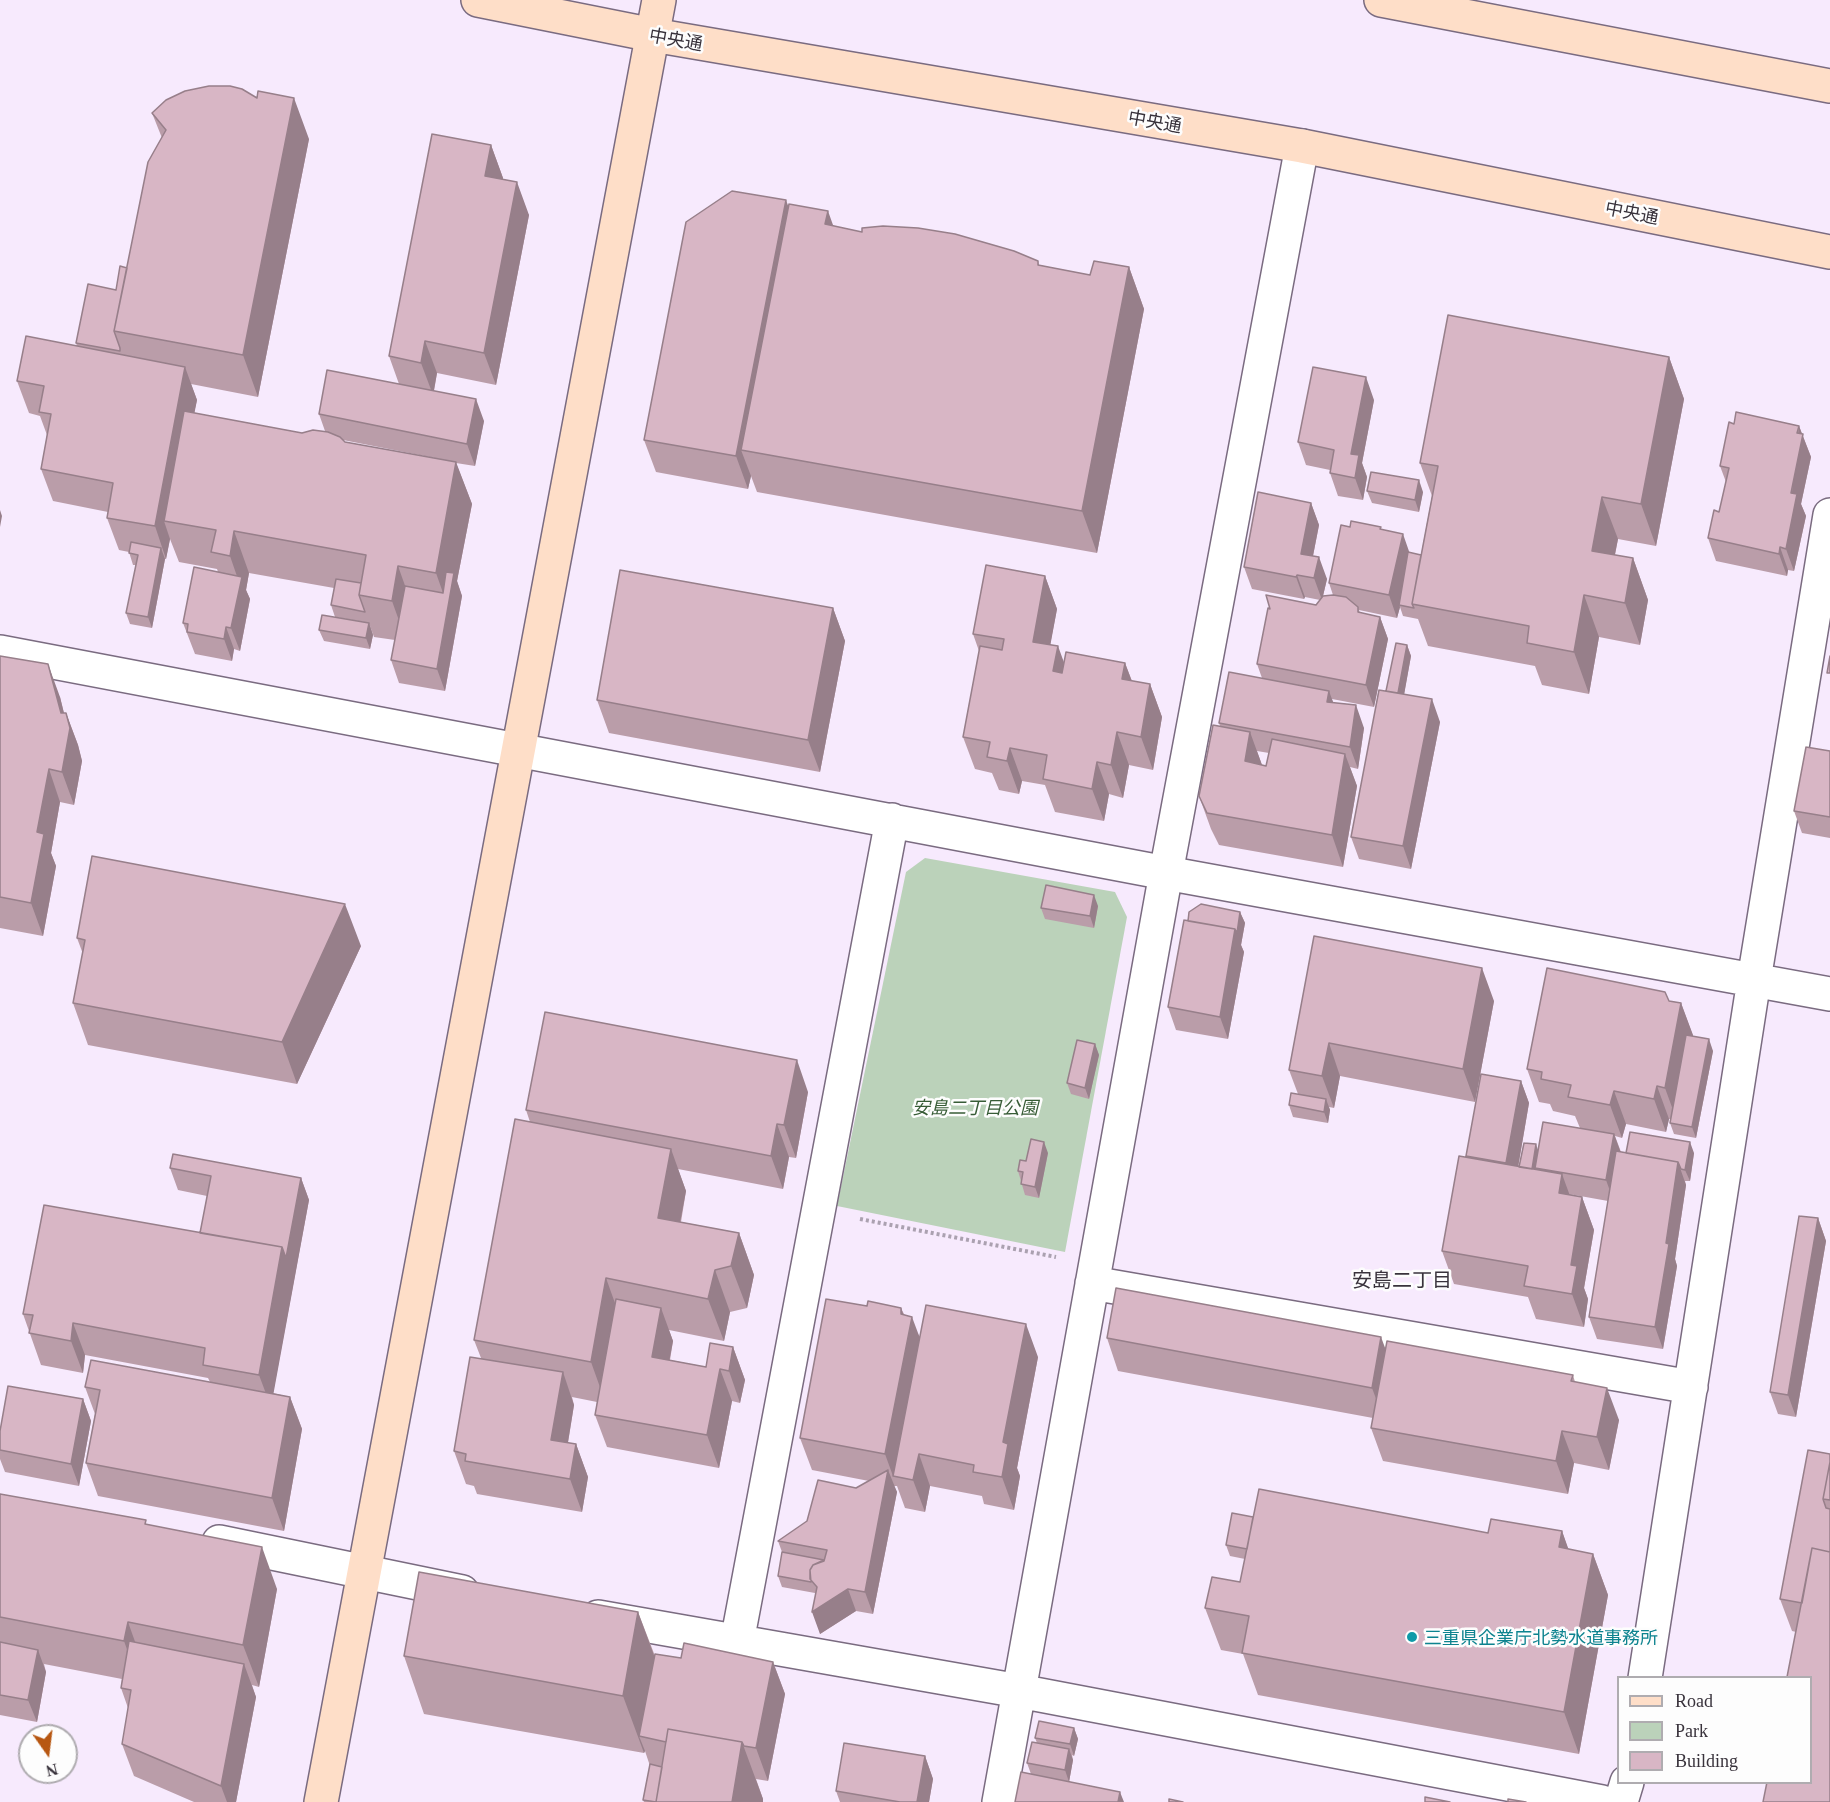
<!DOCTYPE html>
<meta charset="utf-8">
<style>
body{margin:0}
#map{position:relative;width:1830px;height:1802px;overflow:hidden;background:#f7eafd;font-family:Georgia,serif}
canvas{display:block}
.legend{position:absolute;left:1617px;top:1676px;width:195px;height:108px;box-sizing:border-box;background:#fdfdfd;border:2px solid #afacb0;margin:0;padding:8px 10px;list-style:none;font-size:18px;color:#39333c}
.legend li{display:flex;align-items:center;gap:12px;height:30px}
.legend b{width:30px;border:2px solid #afacb0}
.north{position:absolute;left:18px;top:1724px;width:60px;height:60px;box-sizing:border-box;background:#fdfdfd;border:2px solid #afacb0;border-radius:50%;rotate:166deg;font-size:16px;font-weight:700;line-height:24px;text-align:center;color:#39333c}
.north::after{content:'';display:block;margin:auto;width:21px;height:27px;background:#b75712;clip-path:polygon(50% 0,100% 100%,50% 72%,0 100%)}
</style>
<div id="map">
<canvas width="1830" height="1802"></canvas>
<ul class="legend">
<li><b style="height:8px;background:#fedec8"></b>Road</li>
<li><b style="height:16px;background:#bbd2ba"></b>Park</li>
<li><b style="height:16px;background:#d8b6c5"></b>Building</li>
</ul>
<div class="north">N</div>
</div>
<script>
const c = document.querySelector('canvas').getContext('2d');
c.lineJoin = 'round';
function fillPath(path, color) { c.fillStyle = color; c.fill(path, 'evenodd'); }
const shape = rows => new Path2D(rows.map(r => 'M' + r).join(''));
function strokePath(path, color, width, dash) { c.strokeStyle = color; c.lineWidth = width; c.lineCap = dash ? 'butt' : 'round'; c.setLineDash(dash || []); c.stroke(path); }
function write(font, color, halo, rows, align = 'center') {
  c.font = font + ' Georgia,"Noto Sans JP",serif'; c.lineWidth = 5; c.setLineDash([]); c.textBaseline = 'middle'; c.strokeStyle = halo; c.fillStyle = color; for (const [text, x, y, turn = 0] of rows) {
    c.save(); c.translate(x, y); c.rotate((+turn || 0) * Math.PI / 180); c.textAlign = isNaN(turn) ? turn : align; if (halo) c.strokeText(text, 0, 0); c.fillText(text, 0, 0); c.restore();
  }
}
fillPath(shape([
 [925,858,1115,892,1127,917,1065,1252,837,1206,906,872]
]), '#bbd2ba');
const street = shape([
 [0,652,1166,873,1830,994],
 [1092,1283,1691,1387],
 [219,1542,462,1592],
 [598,1617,1019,1691,1602,1802],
 [737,1642,892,820],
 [1645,1678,1754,980,1830,515],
 [999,1802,1166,873,1302,146],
 [1621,1802,1627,1782]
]);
const secondary = shape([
 [478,0,653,35,1302,146,1830,252],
 [1381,0,1830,86],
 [321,1802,659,0]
]);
strokePath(street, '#7a6b80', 36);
strokePath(secondary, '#7a6b80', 36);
strokePath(shape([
 [860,1219,1056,1257]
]), '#aba1b0', 4, [3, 3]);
strokePath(street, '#fff', 33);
strokePath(secondary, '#fedec8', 33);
fillPath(shape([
 [152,113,309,139,258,397,191,384,197,400,194,413,302,433,325,431,319,414,399,384,389,356,491,145,503,178,503,180,529,215,496,385,437,373,434,391,484,421,475,466,456,463,472,504,457,581,462,596,445,691,399,683,391,660,395,640,374,637,369,623,373,635,370,649,324,641,319,630,364,622,335,617,331,605,334,588,249,573,246,590,250,599,240,651,234,649,232,661,195,654,183,623,218,572,217,569,179,562,170,539,166,559,165,559,152,628,130,624,126,613,136,565,133,565,129,552,119,550,107,518,108,512,53,501,41,469,47,435,40,416,29,413,17,381,77,346,76,343,116,290,127,268,162,138],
 [343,440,450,461,345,442],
 [789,207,833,226,862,232,1038,261,1039,265,1090,275,1129,267,1144,309,1097,553,757,492,751,476,748,489,656,472,644,440],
 [1669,357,1684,399,1656,546,1618,539,1615,555,1633,558,1648,600,1640,645,1599,637,1589,694,1542,685,1535,666,1428,646,1418,619,1403,616,1400,607,1397,618,1359,610,1360,613,1380,617,1388,639,1374,707,1332,699,1333,702,1364,728,1358,769,1350,767,1357,786,1343,867,1219,845,1211,829,1199,796,1220,726,1219,723,1262,678,1257,664,1270,609,1316,605,1320,600,1305,597,1304,599,1252,589,1244,567,1311,503,1319,525,1313,556,1327,579,1323,596,1333,595,1329,583,1350,527,1381,530,1409,553,1421,555,1432,496,1420,463],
 [1257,751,1269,753,1266,766,1262,765],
 [1374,400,1362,463,1367,477,1363,500,1338,496,1330,473,1330,470,1306,465,1298,442],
 [1734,424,1799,426,1811,457,1801,504,1806,516,1794,571,1788,570,1787,576,1716,561,1708,538,1719,512,1726,482,1720,466],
 [1367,491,1423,492,1419,512,1372,503],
 [1045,576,1057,609,1050,645,1064,663,1125,663,1132,681,1150,684,1162,717,1153,770,1129,765,1123,798,1109,794,1104,821,1055,812,1045,785,1022,781,1019,794,999,790,992,773,975,769,963,737,979,651,973,634],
 [833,608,845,641,820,772,609,733,597,700],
 [1407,645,1411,656,1404,694,1440,722,1411,869,1359,859,1351,837,1386,691],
 [0,656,60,697,64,713,66,713,78,745,82,761,74,805,60,802,51,853,56,866,43,936,0,928],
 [1830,751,1830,838,1802,833,1794,811],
 [1098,906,1094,928,1045,919,1041,908],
 [1240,912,1245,923,1241,945,1244,952,1228,1039,1176,1030,1168,1007,1188,921],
 [1314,936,1494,1001,1475,1102,1340,1076,1334,1108,1329,1107,1330,1110,1328,1123,1293,1117,1289,1105,1298,1094,1289,1070],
 [77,938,361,946,297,1084,88,1045,73,1003,83,954],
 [1669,1001,1681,1003,1693,1036,1713,1051,1696,1138,1674,1134,1670,1123,1670,1119,1669,1119,1666,1132,1626,1124,1622,1138,1615,1136,1621,1152,1626,1153,1694,1153,1690,1181,1685,1181,1686,1185,1675,1259,1677,1266,1663,1349,1597,1339,1589,1317,1608,1201,1569,1194,1582,1197,1594,1230,1584,1288,1588,1299,1584,1327,1536,1319,1528,1297,1454,1284,1442,1251,1466,1157,1466,1156,1521,1081,1529,1103,1518,1167,1519,1167,1538,1149,1580,1128,1575,1116,1553,1111,1550,1104,1539,1102,1527,1069],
 [1095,1044,1099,1055,1089,1099,1071,1094,1067,1083],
 [808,1092,796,1158,789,1157,783,1189,678,1169,686,1191,681,1222,739,1233,754,1275,747,1308,730,1312,724,1341,669,1330,673,1341,670,1360,706,1367,733,1347,745,1380,740,1403,732,1401,719,1468,607,1447,595,1415,597,1402,572,1397,574,1405,568,1443,576,1444,588,1477,582,1512,477,1494,474,1486,466,1484,454,1451,481,1358,474,1340,530,1122,526,1110],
 [1048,1153,1039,1198,1025,1195,1018,1171,1026,1161],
 [170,1168,301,1178,309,1200,273,1393,290,1397,302,1429,284,1531,98,1496,86,1463,95,1414,85,1387,210,1382,208,1378,85,1355,83,1373,41,1365,23,1314,200,1233,207,1196,178,1190],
 [1818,1218,1826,1241,1796,1417,1778,1414,1770,1392],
 [867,1306,901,1308,904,1314,920,1337,1038,1357,1017,1468,1020,1476,1014,1510,984,1504,982,1496,930,1486,925,1512,905,1508,897,1486,894,1486,897,1492,873,1614,856,1611,820,1634,815,1593,782,1587,778,1576,782,1552,778,1541,856,1488,869,1481,812,1470,800,1438],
 [1107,1338,1385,1348,1573,1375,1575,1382,1619,1420,1609,1470,1574,1463,1568,1494,1383,1461,1371,1428,1373,1418,1118,1371],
 [83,1399,91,1421,79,1486,5,1472,0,1459,0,1431],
 [1830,1454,1830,1802,1796,1632,1792,1631,1780,1599],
 [0,1494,147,1524,277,1589,259,1687,252,1685,256,1697,236,1802,194,1802,134,1776,122,1744,128,1708,121,1688,122,1679,44,1664,46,1672,37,1722,0,1715],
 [1253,1517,1488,1533,1562,1531,1568,1549,1593,1554,1608,1595,1579,1754,1258,1695,1243,1654,1221,1650,1205,1608,1240,1582,1245,1559,1230,1556,1226,1545],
 [638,1612,655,1656,773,1662,785,1694,768,1781,756,1779,763,1799,763,1802,644,1802,643,1800,650,1766,645,1751,644,1753,424,1714,404,1656],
 [1074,1728,1078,1739,1074,1756,1072,1755,1073,1760,1069,1782,1031,1774,1027,1763,1037,1743,1035,1738],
 [925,1756,933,1779,929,1802,840,1802,836,1791]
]), '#ba9da9');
fillPath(shape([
 [294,98,309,139,258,397,243,355],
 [491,145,503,178,497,209,485,176],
 [517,182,529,215,496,385,484,353],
 [786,200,798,233,741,450,751,476,748,489,736,456],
 [828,211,843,253,825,224],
 [1129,267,1144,309,1097,553,1082,511],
 [425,341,437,373,433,395,421,363],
 [1669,357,1684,399,1656,546,1641,504],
 [185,367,197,400,173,522,164,521,170,539,166,559,155,526],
 [1366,377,1374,400,1362,463,1367,477,1363,500,1355,478,1351,454],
 [476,399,484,421,475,466,467,444],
 [1799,426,1811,457,1801,504,1806,516,1794,571,1786,549],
 [456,462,472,504,457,581,462,596,445,691,437,669,448,607,436,573],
 [1419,480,1423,492,1419,512,1415,500],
 [1602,497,1618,539,1607,593,1592,551],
 [1311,503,1319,525,1309,576,1301,554],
 [0,510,2,516,0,527],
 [234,531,249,573,246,590,250,599,240,651,231,628,240,585,230,556],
 [1403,534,1411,557,1399,605,1400,607,1397,618,1389,595],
 [1780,547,1788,570,1787,576,1779,554],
 [161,548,165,559,152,628,148,617],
 [1319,557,1327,579,1322,600,1314,578],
 [1633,558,1648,600,1640,645,1625,603],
 [398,566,413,608,407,643,392,601],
 [1297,575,1305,597,1304,599,1296,577],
 [1045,576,1057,609,1045,674,1033,642],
 [1584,595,1599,637,1589,694,1574,652],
 [833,608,845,641,820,772,808,740],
 [1380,617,1388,639,1374,707,1366,685],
 [369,623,373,635,370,649,366,638],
 [226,627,234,649,232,661,224,639],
 [1407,645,1411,656,1401,712,1397,700],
 [1058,646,1070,679,1053,671],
 [1125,663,1137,695,1122,679],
 [48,664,60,697,69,734,66,713,78,745,82,761,74,805,62,772,61,713],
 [1150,684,1162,717,1153,770,1141,737],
 [1329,691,1337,713,1327,702],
 [1432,699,1440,722,1411,869,1403,846],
 [1356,705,1364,728,1358,769,1350,747],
 [1117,732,1129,765,1123,798,1111,765],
 [1250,732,1262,765,1257,794,1245,761],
 [1010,748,1022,781,1019,794,1007,761],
 [1345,754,1357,786,1343,867,1332,835],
 [1097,762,1109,794,1104,821,1092,789],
 [49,769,60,802,51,853,56,866,43,936,31,903,37,832],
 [1094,895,1098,906,1094,928,1090,916],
 [345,904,361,946,297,1084,282,1042],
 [1240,912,1245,923,1241,945,1244,952,1228,1039,1220,1017,1235,929],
 [1482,968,1494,1001,1475,1102,1463,1069],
 [1681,1003,1693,1035,1677,1121,1665,1088],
 [1709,1039,1713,1051,1696,1138,1692,1127],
 [1329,1043,1340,1076,1334,1108,1322,1076],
 [1095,1044,1099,1055,1089,1099,1085,1088],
 [797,1060,808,1092,796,1158,784,1125],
 [1521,1081,1529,1103,1515,1185,1506,1163],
 [1657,1086,1669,1119,1666,1132,1654,1099],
 [1614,1091,1626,1124,1622,1138,1610,1105],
 [1326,1099,1330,1110,1328,1123,1324,1112],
 [777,1124,789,1157,783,1189,771,1156],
 [1614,1134,1622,1156,1614,1202,1606,1180],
 [1044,1142,1048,1153,1039,1198,1035,1187],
 [1690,1142,1694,1153,1690,1181,1685,1170],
 [1536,1144,1540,1156,1535,1168,1537,1175,1531,1174],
 [671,1149,686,1191,673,1260,658,1218],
 [1678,1162,1686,1185,1675,1259,1677,1266,1663,1349,1655,1327,1666,1243],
 [1562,1174,1574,1207,1559,1193],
 [301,1178,309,1200,271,1407,259,1375,282,1247],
 [1582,1197,1594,1230,1584,1288,1588,1299,1584,1327,1572,1294,1571,1265],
 [1818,1218,1826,1241,1796,1417,1788,1395],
 [739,1233,754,1275,747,1308,731,1266],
 [715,1270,730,1312,724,1341,708,1299],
 [606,1278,621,1320,606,1404,591,1362],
 [661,1308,673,1341,664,1389,652,1357],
 [901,1308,909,1330,912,1317,924,1349,893,1476,885,1454],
 [73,1323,85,1355,83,1373,71,1341],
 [1026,1324,1038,1357,1017,1468,1020,1476,1014,1510,1002,1477,1003,1442],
 [1381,1337,1393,1369,1384,1420,1372,1388],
 [733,1347,745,1380,740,1403,729,1371],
 [720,1369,732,1401,719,1468,707,1435],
 [563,1372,574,1405,563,1472,551,1440],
 [1607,1388,1619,1420,1609,1470,1597,1437],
 [290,1397,302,1429,284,1531,272,1498],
 [83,1399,91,1421,79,1486,71,1464],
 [1562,1431,1574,1463,1568,1494,1556,1461],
 [576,1444,588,1477,582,1512,570,1479],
 [919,1454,930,1486,925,1512,913,1480],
 [888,1470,897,1492,873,1614,865,1592],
 [1562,1531,1577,1573,1559,1547],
 [262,1547,277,1589,259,1687,243,1645],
 [1593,1554,1608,1595,1579,1754,1564,1712],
 [848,1589,856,1611,820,1634,812,1612],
 [638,1612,659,1669,639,1736,645,1751,644,1753,623,1696],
 [128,1622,143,1664,139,1683,124,1641],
 [38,1650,46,1672,37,1722,28,1700],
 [773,1662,785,1694,768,1781,756,1748],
 [244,1664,256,1697,236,1802,227,1802,221,1786],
 [1074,1728,1078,1739,1074,1756,1070,1744],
 [742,1742,763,1799,763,1802,732,1802],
 [1069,1749,1073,1760,1069,1782,1065,1770],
 [925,1756,933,1779,929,1802,917,1802],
 [1120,1792,1124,1802,1118,1802]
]), '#977f8a');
const building = shape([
 [209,86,230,86,242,89,257,98,258,91,294,98,243,355,114,331,148,162,166,130,152,113,166,100,185,91,209,86],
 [432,134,491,145,485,176,517,182,484,353,425,341,421,363,389,356,432,134],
 [732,191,786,200,736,456,644,440,686,222,732,191],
 [789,204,828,211,825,224,862,232,862,228,883,226,918,228,955,234,1014,251,1038,261,1038,265,1090,275,1094,261,1129,267,1082,511,741,450,789,204],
 [120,266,127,268,114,331,120,348,120,351,76,343,88,284,116,290,120,266],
 [1448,315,1669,357,1641,504,1602,497,1592,551,1633,558,1625,603,1584,595,1574,652,1527,643,1529,626,1412,604,1438,466,1420,463,1448,315],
 [26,336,185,367,155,526,107,518,113,483,41,469,51,414,39,412,44,386,17,381,26,336],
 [1313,367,1366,377,1351,454,1359,455,1355,478,1330,473,1334,450,1298,442,1313,367],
 [327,370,476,399,467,444,319,414,327,370],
 [184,411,302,433,313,430,328,432,340,437,345,442,456,462,436,573,398,566,392,601,359,595,366,555,234,531,230,556,211,552,216,530,164,521,184,411],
 [1736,412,1799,426,1797,433,1803,434,1791,493,1797,494,1786,549,1780,547,1779,554,1708,538,1714,510,1719,512,1729,468,1720,466,1729,422,1734,424,1736,412],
 [1371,472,1419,480,1415,500,1367,491,1371,472],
 [1258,492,1311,503,1301,554,1319,557,1314,578,1297,575,1296,577,1244,567,1258,492],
 [1351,521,1381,527,1380,529,1403,534,1389,595,1329,583,1341,525,1350,527,1351,521],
 [131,542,161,548,148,617,126,613,138,555,129,553,131,542],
 [1408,552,1421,555,1412,604,1414,608,1399,605,1408,552],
 [986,565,1045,576,1033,642,1058,646,1053,671,1062,673,1066,652,1125,663,1122,679,1150,684,1141,737,1117,732,1111,765,1097,762,1092,789,1043,779,1047,755,1010,748,1007,761,987,757,990,742,963,737,980,646,1002,650,1004,639,973,634,986,565],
 [194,567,242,577,231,628,226,627,224,639,187,632,188,624,183,623,194,567],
 [620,570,833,608,808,740,597,700,620,570],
 [446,572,454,573,437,669,391,660,405,586,443,593,446,572],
 [336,579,361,583,359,595,365,612,331,605,336,579],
 [1266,595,1316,605,1323,596,1333,595,1346,597,1358,607,1358,612,1380,617,1366,685,1257,664,1268,608,1270,609,1266,595],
 [322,615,369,623,366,638,319,630,322,615],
 [1396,643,1407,645,1398,693,1386,691,1396,643],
 [0,656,48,664,61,713,66,713,70,728,62,772,49,769,37,832,44,834,31,903,0,897,0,656],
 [1830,656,1830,673,1827,673,1830,656],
 [1229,672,1329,691,1327,702,1356,705,1350,747,1219,723,1229,672],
 [1379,690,1432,699,1403,846,1351,837,1379,690],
 [1213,725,1250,732,1245,761,1266,766,1272,739,1345,754,1332,835,1207,813,1199,796,1213,725],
 [1806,747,1830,751,1830,817,1794,811,1806,747],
 [92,856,345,904,282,1042,73,1003,85,940,77,938,92,856],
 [1046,885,1094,895,1090,916,1041,908,1046,885],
 [1201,904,1240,912,1237,933,1235,929,1188,921,1189,912,1201,904],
 [1184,920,1235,929,1220,1017,1168,1007,1184,920],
 [1314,936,1482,968,1463,1069,1329,1043,1322,1076,1289,1070,1314,936],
 [1547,968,1665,992,1669,1001,1681,1003,1665,1088,1657,1086,1654,1099,1614,1091,1610,1105,1568,1097,1571,1085,1541,1079,1542,1072,1527,1069,1547,968],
 [545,1012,797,1060,784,1125,777,1124,771,1156,526,1110,545,1012],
 [1686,1035,1709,1039,1692,1127,1670,1123,1686,1035],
 [1077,1040,1095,1044,1085,1088,1067,1083,1077,1040],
 [1481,1074,1521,1081,1506,1163,1466,1156,1481,1074],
 [1291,1093,1326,1099,1324,1112,1289,1105,1291,1093],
 [515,1119,671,1149,658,1218,739,1233,731,1266,715,1270,708,1299,606,1278,591,1362,474,1340,515,1119],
 [1543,1122,1614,1134,1606,1180,1535,1168,1543,1122],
 [1630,1132,1690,1142,1685,1170,1681,1169,1678,1162,1626,1153,1630,1132],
 [1031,1139,1044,1142,1035,1187,1021,1184,1023,1172,1018,1171,1020,1160,1026,1161,1031,1139],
 [1524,1143,1536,1144,1532,1169,1519,1167,1524,1143],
 [1616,1151,1678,1162,1666,1243,1669,1244,1655,1327,1589,1317,1616,1151],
 [173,1154,301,1178,286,1258,282,1247,200,1233,211,1176,170,1168,173,1154],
 [1459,1156,1562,1174,1559,1193,1582,1197,1571,1265,1577,1266,1572,1294,1524,1286,1528,1266,1442,1251,1459,1156],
 [44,1205,282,1247,259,1375,203,1365,205,1348,73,1323,71,1341,29,1333,33,1315,23,1314,44,1205],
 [1799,1216,1818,1218,1788,1395,1770,1392,1799,1216],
 [1116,1288,1381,1337,1372,1388,1107,1338,1116,1288],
 [616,1299,661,1308,652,1357,706,1367,710,1343,733,1347,729,1371,720,1369,707,1435,595,1415,616,1299],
 [826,1299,867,1306,868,1301,901,1308,901,1314,912,1317,885,1454,800,1438,826,1299],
 [926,1305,1026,1324,1003,1442,1008,1444,1002,1477,973,1472,974,1465,919,1454,913,1480,893,1476,926,1305],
 [1387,1341,1573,1375,1571,1381,1607,1388,1597,1437,1562,1431,1556,1461,1371,1428,1387,1341],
 [470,1357,563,1372,551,1440,576,1444,570,1479,465,1461,466,1454,454,1451,470,1357],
 [91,1360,290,1397,272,1498,86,1463,100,1390,85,1387,91,1360],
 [8,1386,83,1399,71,1464,0,1450,0,1431,8,1386],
 [1808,1450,1830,1454,1830,1462,1823,1499,1826,1508,1830,1509,1830,1552,1812,1548,1802,1603,1780,1599,1808,1450],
 [1830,1462,1830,1500,1823,1499,1830,1462],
 [888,1470,865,1592,848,1589,812,1612,817,1587,810,1579,810,1570,813,1565,824,1561,827,1550,778,1541,807,1521,818,1480,856,1488,888,1470],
 [1259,1489,1488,1533,1491,1519,1562,1531,1559,1547,1593,1554,1564,1712,1242,1653,1249,1616,1205,1608,1212,1577,1240,1582,1259,1489],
 [0,1494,146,1520,145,1524,262,1547,243,1645,128,1622,124,1641,0,1617,0,1494],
 [1232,1513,1253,1517,1247,1549,1226,1545,1232,1513],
 [1812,1548,1830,1552,1830,1802,1763,1802,1767,1782,1810,1782,1810,1677,1787,1677,1812,1548],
 [782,1552,824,1560,813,1565,810,1570,811,1582,778,1576,782,1552],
 [419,1572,638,1612,623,1696,404,1656,419,1572],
 [129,1641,244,1664,221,1786,122,1744,131,1690,121,1688,129,1641],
 [0,1642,38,1650,28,1700,0,1695,0,1642],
 [684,1643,773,1662,756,1748,744,1746,742,1742,668,1729,666,1742,639,1736,655,1654,681,1658,684,1643],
 [1039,1721,1074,1728,1070,1744,1035,1738,1039,1721],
 [668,1729,742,1742,732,1802,656,1802,668,1729],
 [1032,1742,1069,1749,1065,1770,1027,1763,1032,1742],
 [844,1743,925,1756,917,1802,900,1802,836,1791,844,1743],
 [650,1764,662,1767,656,1802,643,1800,650,1764],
 [1021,1772,1120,1792,1118,1802,1015,1802,1021,1772],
 [1425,1797,1450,1802,1425,1802,1425,1797],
 [1169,1799,1183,1802,1169,1802,1169,1799],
 [1508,1799,1526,1802,1508,1802,1508,1799]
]);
fillPath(building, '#d8b6c5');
strokePath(building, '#977f8a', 1.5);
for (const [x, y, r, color] of [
 [1412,1637,6,"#0f9aa8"]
]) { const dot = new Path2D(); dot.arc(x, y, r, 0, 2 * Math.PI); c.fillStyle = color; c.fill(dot); strokePath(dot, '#fdfdfd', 2); }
write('18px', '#39333c', '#fdfdfd', [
 ["中央通",676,39,10],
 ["中央通",1155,121,10],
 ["中央通",1632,212,11]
]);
write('italic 18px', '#375c36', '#fdfdfd', [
 ["安島二丁目公園",975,1107]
]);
write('18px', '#0d838f', '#fdfdfd', [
 ["三重県企業庁北勢水道事務所",1424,1637]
], 'left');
write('20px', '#39333c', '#fdfdfd', [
 ["安島二丁目",1402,1279]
]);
</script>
